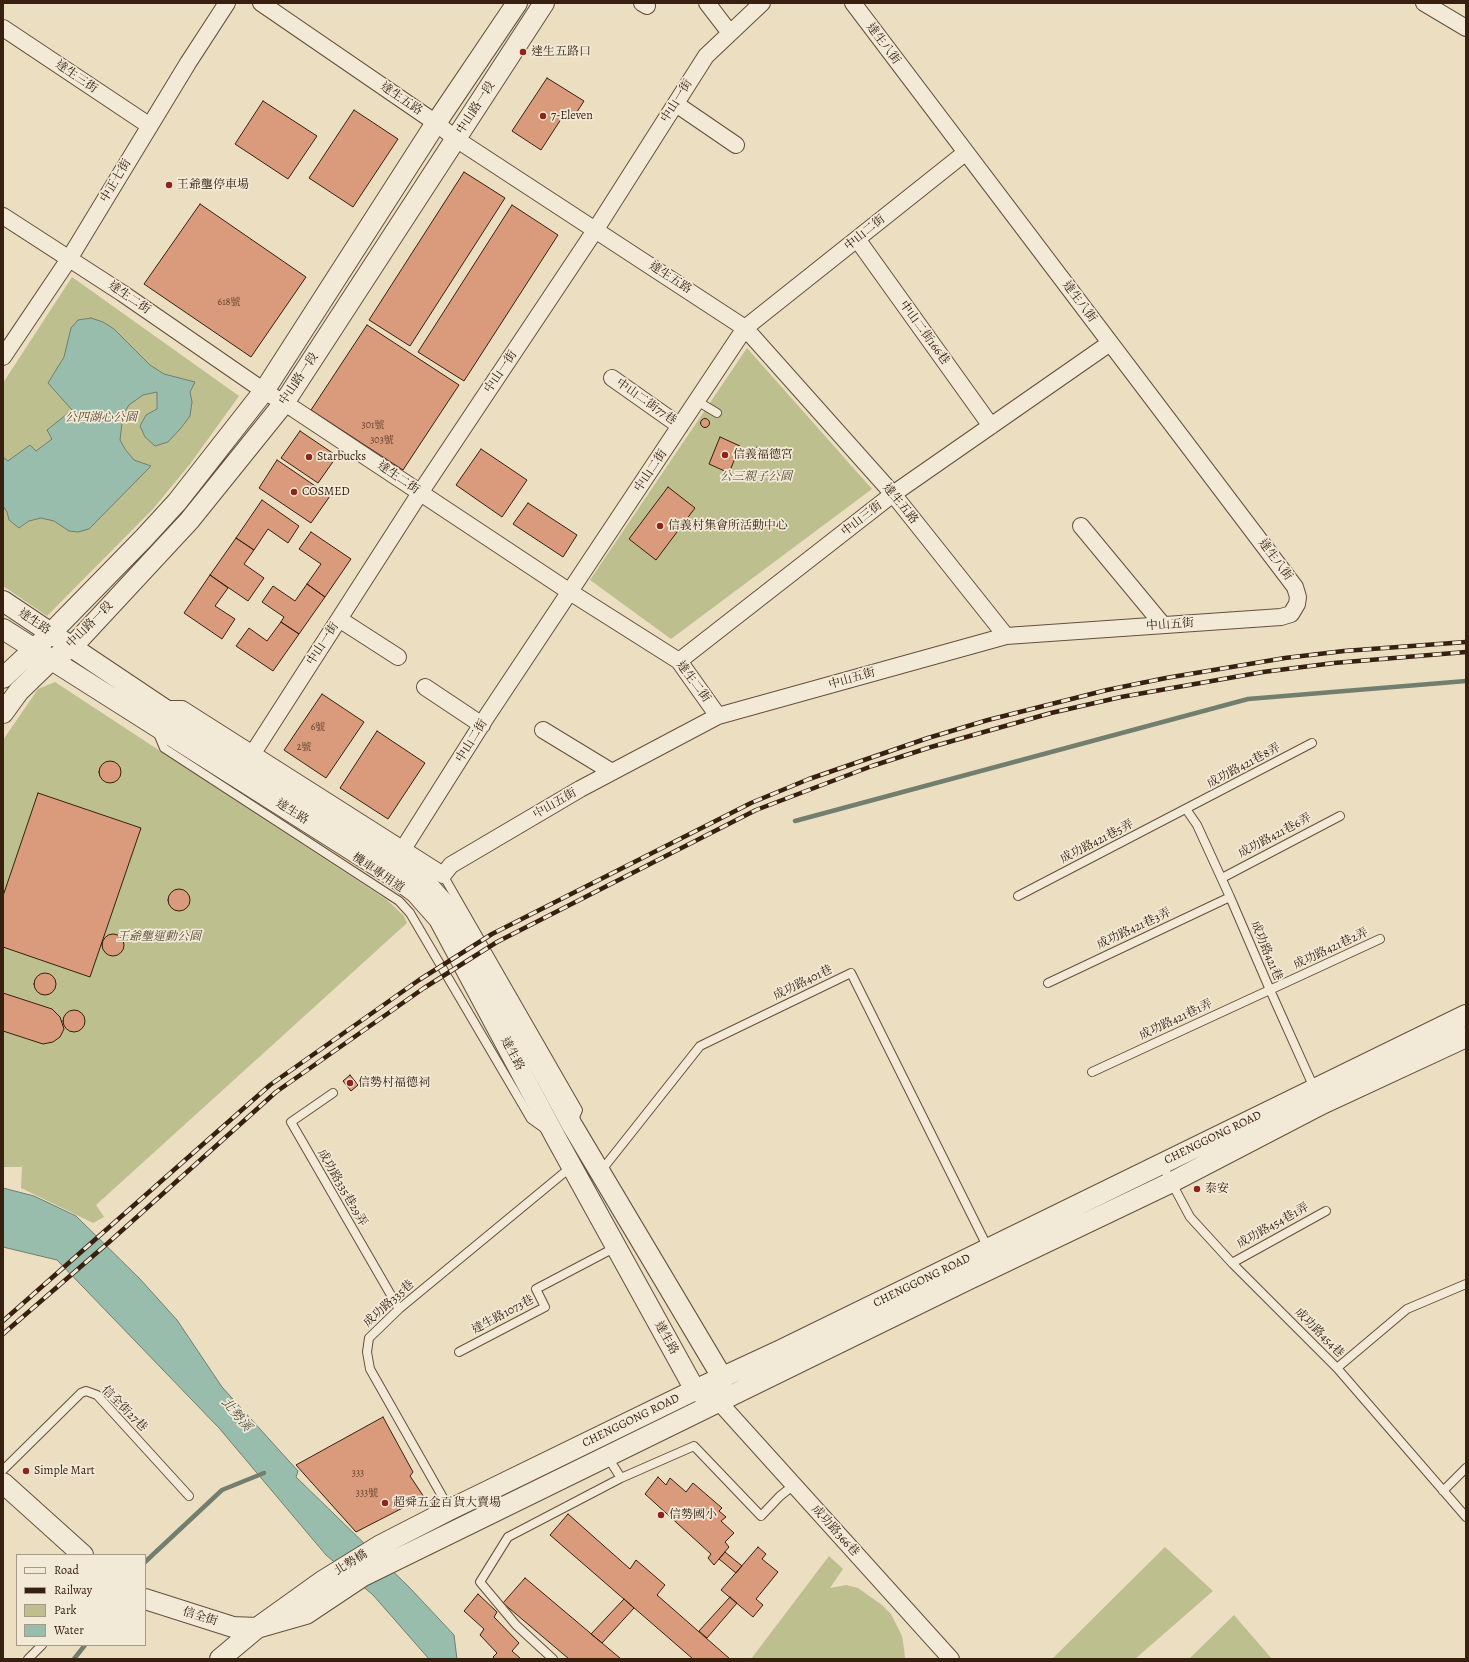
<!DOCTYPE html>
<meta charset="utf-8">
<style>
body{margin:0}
#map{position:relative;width:1469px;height:1662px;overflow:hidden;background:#ebdec1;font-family:Alegreya,serif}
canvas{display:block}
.frame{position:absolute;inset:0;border:4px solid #372010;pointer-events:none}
.legend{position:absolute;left:16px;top:1554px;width:130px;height:92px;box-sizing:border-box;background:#f2ead7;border:1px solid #a79987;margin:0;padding:5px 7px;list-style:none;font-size:12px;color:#372010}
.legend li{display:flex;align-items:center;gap:8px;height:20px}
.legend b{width:20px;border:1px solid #a79987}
</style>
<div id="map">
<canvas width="1469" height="1662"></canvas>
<div class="frame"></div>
<ul class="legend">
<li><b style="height:5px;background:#f2ead7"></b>Road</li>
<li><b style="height:5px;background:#372010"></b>Railway</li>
<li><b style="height:11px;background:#bebf8e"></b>Park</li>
<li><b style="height:11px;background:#99bdac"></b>Water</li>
</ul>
</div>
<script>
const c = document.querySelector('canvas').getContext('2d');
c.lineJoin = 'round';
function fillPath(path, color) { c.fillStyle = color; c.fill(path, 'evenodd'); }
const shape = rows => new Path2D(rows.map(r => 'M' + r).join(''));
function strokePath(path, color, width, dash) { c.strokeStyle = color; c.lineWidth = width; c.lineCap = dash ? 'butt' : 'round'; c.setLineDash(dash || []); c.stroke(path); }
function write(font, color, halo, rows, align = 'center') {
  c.font = font + ' Alegreya,"Noto Serif TC",serif'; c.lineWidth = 3.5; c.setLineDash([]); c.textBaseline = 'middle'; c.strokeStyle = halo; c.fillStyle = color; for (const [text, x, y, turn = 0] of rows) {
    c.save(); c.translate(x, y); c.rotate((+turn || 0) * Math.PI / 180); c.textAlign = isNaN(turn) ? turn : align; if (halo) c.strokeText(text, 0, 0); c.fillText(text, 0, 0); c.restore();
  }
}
fillPath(shape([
 [72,277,239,396,190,464,153,509,47,616,3,586,3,383],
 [747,348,872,489,671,639,590,580],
 [55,682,387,900,404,916,407,923,96,1205,104,1217,93,1223,21,1188,22,1167,3,1167,3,740,38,689],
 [1165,1547,1213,1591,1135,1659,1052,1659],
 [829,1556,843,1569,830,1588,846,1585,858,1588,882,1605,891,1614,902,1636,904,1648,905,1659,751,1659],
 [1234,1615,1272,1659,1189,1659]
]), '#bebf8e');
const water = shape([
 [91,318,103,322,114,329,150,365,164,374,195,382,190,392,192,402,190,416,181,428,168,442,155,446,145,437,140,426,146,415,157,409,157,392,143,395,129,405,123,415,120,440,125,449,134,460,151,466,89,529,78,532,69,531,54,521,41,518,29,521,19,528,9,520,7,512,3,506,3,457,8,461,30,445,36,451,52,439,47,430,72,410,48,383,64,357,71,328,78,320,91,318],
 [3,1188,34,1196,76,1216,140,1279,177,1320,222,1387,298,1471,296,1477,409,1587,454,1635,457,1659,429,1659,373,1595,326,1555,219,1428,57,1260,3,1247,3,1188]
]);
fillPath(water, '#99bdac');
strokePath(water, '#727e6e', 1);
strokePath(shape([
 [795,821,1248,699,1466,681],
 [145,1562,222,1490,264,1473],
 [74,1659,85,1645]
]), '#727e6e', 4.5);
const building = shape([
 [547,78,584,101,573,118,565,113,541,150,512,131,547,78],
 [263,101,317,136,288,179,235,144,263,101],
 [354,110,398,139,353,207,309,178,354,110],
 [464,172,505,198,410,346,369,320,464,172],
 [200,204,306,277,251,357,144,284,200,204],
 [512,205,558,235,464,381,418,352,512,205],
 [367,325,459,385,403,470,311,410,367,325],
 '700.5 423a4.5 4.5 0 1 1 9 0a4.5 4.5 0 1 1-9 0Z',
 [300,431,337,456,318,483,281,458,300,431],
 [720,437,740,446,729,473,709,464,720,437],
 '754 451a4 4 0 1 1 8 0a4 4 0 1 1-8 0Z',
 [481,449,527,480,502,517,456,485,481,449],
 [277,460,330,496,311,523,259,488,277,460],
 [668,487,695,508,656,560,629,539,668,487],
 [262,500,299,526,288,543,268,529,254,550,236,538,262,500],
 [528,503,577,535,563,557,513,524,528,503],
 [311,532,351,559,325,597,307,584,321,564,299,549,311,532],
 [236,538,254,550,244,564,264,578,248,601,210,575,236,538],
 [210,575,228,588,215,606,235,619,222,639,184,613,210,575],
 [307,584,325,597,299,634,281,622,284,617,262,602,273,586,295,601,307,584],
 [281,622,299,634,273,671,236,646,249,628,267,641,281,622],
 [322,694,364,722,326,778,284,750,322,694],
 [377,731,425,763,388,819,340,788,377,731],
 '99 772a11 11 0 1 1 22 0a11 11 0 1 1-22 0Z',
 [38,793,141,828,90,977,3,947,3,896,38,793],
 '168 900a11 11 0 1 1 22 0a11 11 0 1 1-22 0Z',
 '102 945a11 11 0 1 1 22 0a11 11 0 1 1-22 0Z',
 '34 984a11 11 0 1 1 22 0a11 11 0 1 1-22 0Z',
 [3,993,52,1009,60,1017,64,1029,60,1037,53,1042,43,1044,3,1031,3,993],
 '63 1021a11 11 0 1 1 22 0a11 11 0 1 1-22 0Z',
 [350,1075,358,1085,351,1091,343,1081,350,1075],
 [383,1417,413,1472,410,1476,424,1497,356,1532,296,1465,383,1417],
 [658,1477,666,1485,670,1478,686,1492,693,1483,722,1508,719,1511,726,1517,721,1521,734,1533,725,1542,729,1547,714,1565,708,1558,711,1554,645,1494,658,1477],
 [568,1514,630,1569,636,1560,665,1585,657,1595,730,1659,693,1659,550,1535,568,1514],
 [758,1547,766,1554,762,1559,778,1572,756,1599,763,1605,753,1617,721,1590,758,1547],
 [725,1552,742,1566,736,1573,719,1559,725,1552],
 [525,1578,621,1659,569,1659,503,1603,525,1578],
 [478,1594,497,1612,494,1617,519,1643,512,1651,521,1659,495,1659,493,1657,497,1653,480,1635,484,1629,464,1611,478,1594],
 [730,1597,737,1603,707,1638,699,1631,730,1597],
 [624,1599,634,1608,602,1643,591,1634,624,1599]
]);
fillPath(building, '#d99b7b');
strokePath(building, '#372010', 1);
const service = shape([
 [697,401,717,413],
 [157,731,164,748,399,901,410,913,531,1119,545,1129],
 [1186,809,1197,825,1230,897,1270,990,1315,1090],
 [443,875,578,1110,573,1122],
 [1222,878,1340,816],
 [1018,896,1312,743],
 [1048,983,1230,897],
 [1092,1072,1380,939],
 [333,1093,291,1122,399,1309],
 [1161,1163,1190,1217,1232,1263,1337,1368,1466,1517],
 [601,1171,700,1046,851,973,988,1248],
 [1232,1263,1326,1211],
 [459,1352,545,1307,536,1289,616,1247],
 [1337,1368,1407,1309,1466,1284],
 [607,1456,621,1478],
 [3,1470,81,1393,86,1391,97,1395,189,1496],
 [1443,1491,1466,1468],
 [450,1510,370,1369,367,1352,369,1338,399,1309,571,1167],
 [28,1659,42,1645],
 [553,1659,516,1625,480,1582,508,1537,621,1478,694,1446,761,1516,780,1496,794,1485]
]);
const minor = shape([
 [261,3,436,123,456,139,745,328,893,494,1006,636],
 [642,3,647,6],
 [707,3,730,33],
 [1424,3,1466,28],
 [3,28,150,126],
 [676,104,736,145],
 [3,216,122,293,264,391,294,409,570,592,679,661,718,716],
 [857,239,991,426],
 [3,357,69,259,188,63,227,3],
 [612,378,680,426],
 [1081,526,1163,625],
 [339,619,398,657],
 [679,661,893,494,1110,343],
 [425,687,482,725],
 [167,709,182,709,443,875,451,865,580,789,718,716,1006,636,1281,617,1291,614,1297,604,1298,597,1295,587,853,3],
 [543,730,612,772],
 [253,753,420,493,596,229,706,56,762,3],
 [403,849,487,716,745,328,965,153],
 [719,1402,951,1659]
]);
const tertiary = shape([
 [3,601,188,725,402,863,425,882,449,909,530,1047,572,1125,722,1377,719,1402,695,1390,556,1138,439,919,416,893,396,878,309,823,3,629],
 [3,678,50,634,144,538,177,502,264,391,436,123,517,3],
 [3,713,19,691,51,660,72,647,189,521,284,403,544,3],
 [3,1483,83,1555],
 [145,1599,233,1627,257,1628,306,1614,363,1576,967,1280,1172,1182,1322,1104,1466,1037],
 [220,1659,257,1628,324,1580,379,1546,449,1510,695,1390,781,1350,1466,1015]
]);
strokePath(service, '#64503c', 10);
strokePath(minor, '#64503c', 18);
strokePath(tertiary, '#64503c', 22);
strokePath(service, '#f2ead7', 8);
strokePath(minor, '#f2ead7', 16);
strokePath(tertiary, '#f2ead7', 20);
const rail = shape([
 [3,1321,270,1085,419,980,492,934,751,803,809,779,928,738,988,720,1107,690,1166,678,1285,658,1344,651,1466,642],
 [3,1334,108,1243,276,1092,424,988,497,942,756,810,872,766,931,747,1051,713,1121,697,1263,672,1334,663,1466,652]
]);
strokePath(rail, '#372010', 4.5);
strokePath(rail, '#f2ead7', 3, [9]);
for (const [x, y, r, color] of [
 [523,52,4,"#8f2418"],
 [543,116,4,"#8f2418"],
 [169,185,4,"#8f2418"],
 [725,455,4,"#8f2418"],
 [309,457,4,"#8f2418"],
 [294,492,4,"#8f2418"],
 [660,526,4,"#8f2418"],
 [350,1083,4,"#8f2418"],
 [1197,1189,4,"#8f2418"],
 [26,1471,4,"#8f2418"],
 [385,1503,4,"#8f2418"],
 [661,1515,4,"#8f2418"]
]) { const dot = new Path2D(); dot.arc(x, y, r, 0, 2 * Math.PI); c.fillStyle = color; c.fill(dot); strokePath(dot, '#f2ead7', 1.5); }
write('10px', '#603f2b', null, [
 ["618號",229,303],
 ["301號",373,426],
 ["303號",382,441],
 ["6號",318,728],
 ["2號",304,748],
 ["333",358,1474],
 ["333號",367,1494]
]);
write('12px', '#372010', '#f2ead7', [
 ["達生八街",883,44,53],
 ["達生三街",76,77,34],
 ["達生五路",401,99,34],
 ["中山一街",677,101,-58],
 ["中山路一段",476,108,-57],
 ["中正七街",116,181,-59],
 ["中山二街",865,233,-39],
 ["達生五路",670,278,33],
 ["達生二街",129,298,34],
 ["達生八街",1079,302,53],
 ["中山二街166巷",924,333,54],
 ["中山一街",501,372,-56],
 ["中山路一段",299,379,-56],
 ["中山二街77巷",646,402,35],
 ["中山二街",651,471,-56],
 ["達生二街",398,478,34],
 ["達生五路",900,504,51],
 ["中山三街",862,519,-38],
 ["達生八街",1275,560,53],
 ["達生路",34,622,34],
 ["中山路一段",90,625,-45],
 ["中山五街",1170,625,-4],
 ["中山一街",323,644,-57],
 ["中山五街",852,679,-16],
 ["達生二街",693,682,53],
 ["中山二街",472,741,-58],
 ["成功路421巷8弄",1244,766,-28],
 ["中山五街",555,804,-30],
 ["達生路",292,812,32],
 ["成功路421巷6弄",1275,836,-28],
 ["成功路421巷5弄",1097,842,-27],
 ["機車專用道",378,873,34],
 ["成功路421巷3弄",1134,929,-25],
 ["成功路421巷2弄",1331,949,-25],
 ["成功路421巷",1266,951,67],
 ["成功路401巷",803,983,-26],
 ["成功路421巷1弄",1176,1020,-25],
 ["達生路",512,1054,62],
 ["CHENGGONG ROAD",1213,1138,-26],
 ["成功路335巷29弄",342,1188,60],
 ["成功路454巷1弄",1273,1226,-29],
 ["CHENGGONG ROAD",922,1281,-26],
 ["成功路335巷",389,1304,-42],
 ["達生路1073巷",503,1315,-28],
 ["成功路454巷",1319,1333,45],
 ["達生路",666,1338,61],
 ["信全街27巷",124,1409,45],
 ["CHENGGONG ROAD",631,1421,-26],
 ["成功路366巷",835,1531,48],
 ["北勢橋",351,1563,-32],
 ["信全街",200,1617,17]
]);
write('12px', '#372010', '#f2ead7', [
 ["達生五路口",531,52],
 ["7-Eleven",551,116],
 ["王爺壟停車場",177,185],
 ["信義福德宮",733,455],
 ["Starbucks",317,457],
 ["COSMED",302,492],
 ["信義村集會所活動中心",668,526],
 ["信勢村福德祠",358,1083],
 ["泰安",1205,1189],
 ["Simple Mart",34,1471],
 ["超舜五金百貨大賣場",393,1503],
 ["信勢國小",669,1515]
], 'left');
write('italic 12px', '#594830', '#f2ead7', [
 ["公四湖心公園",101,418],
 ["公三親子公園",756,477],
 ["王爺壟運動公園",159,937]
]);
write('italic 13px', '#544f3f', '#f2ead7', [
 ["北勢溪",236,1415,50]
]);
</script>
